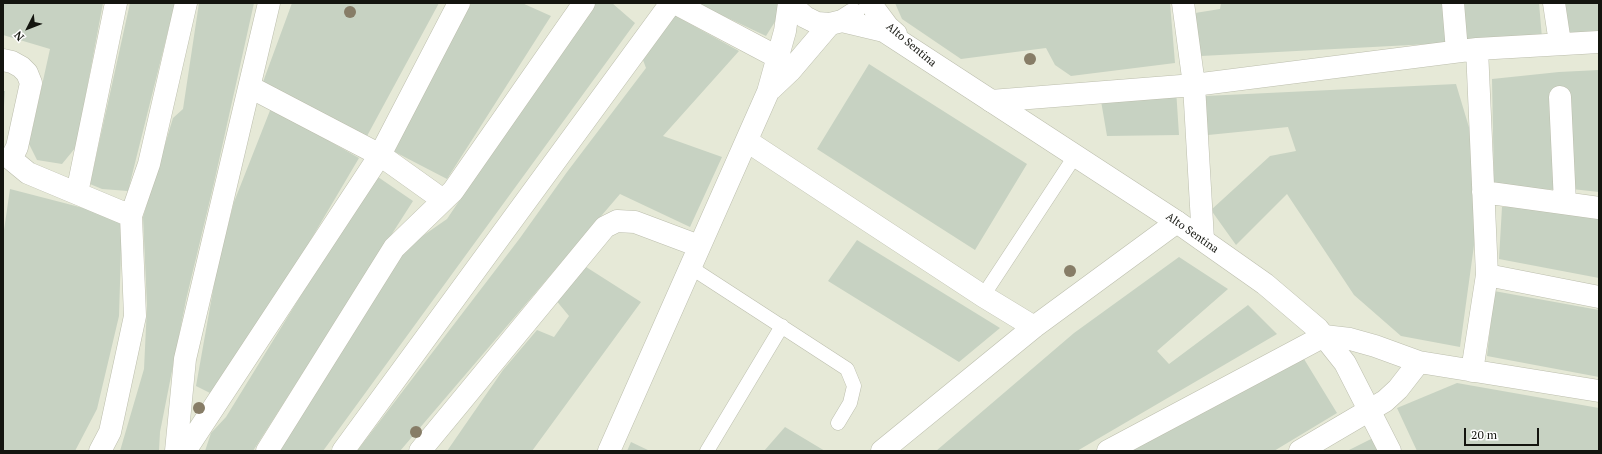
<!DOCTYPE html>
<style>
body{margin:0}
#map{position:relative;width:1602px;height:454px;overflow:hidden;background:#e6e9d7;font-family:"PT Serif",serif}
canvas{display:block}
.frame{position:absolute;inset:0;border:4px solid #14150f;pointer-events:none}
.north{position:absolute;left:8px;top:8px;width:40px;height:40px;-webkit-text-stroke:3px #fff;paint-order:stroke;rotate:228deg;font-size:11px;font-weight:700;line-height:16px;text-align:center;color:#14150f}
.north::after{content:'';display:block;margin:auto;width:14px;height:18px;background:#14150f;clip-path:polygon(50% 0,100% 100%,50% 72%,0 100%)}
.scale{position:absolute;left:1464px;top:428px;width:75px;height:18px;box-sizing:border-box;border:2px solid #14150f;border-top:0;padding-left:5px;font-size:12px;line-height:14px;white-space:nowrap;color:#14150f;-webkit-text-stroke:3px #fff;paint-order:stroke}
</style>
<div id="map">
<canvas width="1602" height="454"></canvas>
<div class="frame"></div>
<div class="north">N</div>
<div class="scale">20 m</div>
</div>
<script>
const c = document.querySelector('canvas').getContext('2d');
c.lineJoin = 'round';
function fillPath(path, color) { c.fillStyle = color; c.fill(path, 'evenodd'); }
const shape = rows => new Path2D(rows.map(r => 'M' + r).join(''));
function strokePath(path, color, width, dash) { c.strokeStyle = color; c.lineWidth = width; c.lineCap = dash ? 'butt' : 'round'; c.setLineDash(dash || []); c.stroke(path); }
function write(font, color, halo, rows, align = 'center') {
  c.font = font + ' "PT Serif",serif'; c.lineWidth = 3.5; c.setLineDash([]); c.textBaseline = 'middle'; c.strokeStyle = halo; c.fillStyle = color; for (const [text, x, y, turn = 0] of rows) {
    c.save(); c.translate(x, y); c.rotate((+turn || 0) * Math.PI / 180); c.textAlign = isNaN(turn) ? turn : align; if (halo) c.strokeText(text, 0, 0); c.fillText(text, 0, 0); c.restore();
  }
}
fillPath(shape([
 [3,3,103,3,76,147,62,164,37,160,29,144,50,49,3,35],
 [130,3,175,3,128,191,102,189,90,184],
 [199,3,254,3,214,183,186,300,160,432,159,451,120,451,144,369,147,306,143,217,173,118,183,109],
 [292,3,439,3,367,136,263,82],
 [471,3,522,3,551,16,447,179,393,151],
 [592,3,612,3,635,23,323,451,273,451,401,251,447,219],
 [696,3,785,3,786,4,766,36],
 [895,3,1170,3,1175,63,1071,76,1055,65,1046,48,961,59,902,19],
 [1221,3,1444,3,1449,43,1201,56,1195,13,1220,9],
 [1460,3,1539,3,1542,38,1461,39],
 [1563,3,1599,3,1599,38,1566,37],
 [674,15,739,51,663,136,722,157,690,227,620,194,400,451,357,451,520,238,567,172,646,68,643,60],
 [869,64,1027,164,975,250,817,149],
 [1599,70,1599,192,1572,189,1561,190,1494,187,1492,79,1559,72],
 [1456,84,1471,134,1475,238,1460,347,1401,336,1354,295,1287,194,1236,245,1211,210,1270,156,1296,151,1288,127,1208,135,1205,96],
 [1176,89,1179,135,1107,136,1100,95],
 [3,91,5,91,4,106,3,106],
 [271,108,359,158,218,397,196,386,217,268,234,202],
 [378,177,413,201,253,451,205,451,211,433,226,417,311,279],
 [10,189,122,218,119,316,97,409,75,451,3,451,3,237],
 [1502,207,1560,207,1599,211,1599,278,1499,259],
 [857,240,1000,328,959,362,828,281],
 [1179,257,1228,289,1157,351,1169,364,1248,305,1277,334,1077,451,936,451,1074,333],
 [583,265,641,302,532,451,447,451,503,370,537,330,554,337,569,316,555,299],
 [1494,291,1599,310,1599,377,1487,356],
 [1304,359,1337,413,1274,451,1127,451],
 [1457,383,1599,408,1599,451,1417,451,1397,408],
 [785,427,825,451,764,451],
 [1373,438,1379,451,1347,451],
 [631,442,650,451,627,451]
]), '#c7d2c2');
const service = shape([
 [690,267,847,369,854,386,850,403,838,423],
 [983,296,1075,156],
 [707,451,782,326]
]);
const minor = shape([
 [675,3,779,58],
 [1453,3,1457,51],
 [1554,3,1560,43],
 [3,60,12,62,21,67,27,73,31,83,17,147,11,159,28,173,131,216],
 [1560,97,1565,203],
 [991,101,1194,85,1183,3],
 [747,141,983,296,1034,327],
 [1483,192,1599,208],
 [77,193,116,3],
 [443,200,380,155,459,3],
 [1203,240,1194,85,1477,49],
 [1487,275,1477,49,1599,42],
 [1472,371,1487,275,1599,297],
 [100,451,110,432,135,316,131,216,149,164,186,3],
 [176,451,185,359,269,3],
 [185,451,380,155,250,87],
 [267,451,394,248,453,191,584,3],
 [343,451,671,3],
 [420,451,605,227,617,221,635,222,699,246],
 [882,451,1034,327,1177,222],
 [1108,451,1324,336,1350,339,1375,346,1419,362,1599,391],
 [1300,451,1385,401,1398,389,1419,362]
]);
const tertiary = shape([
 [771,89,790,71,830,24],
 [609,451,768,92,785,31,789,3]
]);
const secondary = shape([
 [793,3,795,8,805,17,817,23,830,24,842,21,853,14],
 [870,3,888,27,896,34],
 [842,21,884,31,1177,222,1265,284,1318,329,1345,363,1390,451]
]);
strokePath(service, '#bcbead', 15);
strokePath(minor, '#bcbead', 23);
strokePath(tertiary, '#bcbead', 23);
strokePath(secondary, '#bcbead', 23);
strokePath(service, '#fff', 14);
strokePath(minor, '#fff', 22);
strokePath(tertiary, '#fff', 22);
strokePath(secondary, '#fff', 22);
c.fillStyle = '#877d67';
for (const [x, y] of [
 [350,12],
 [1030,59],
 [1070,271],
 [199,408],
 [416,432]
]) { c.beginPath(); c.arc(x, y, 6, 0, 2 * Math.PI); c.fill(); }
write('11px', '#14150f', '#fff', [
 ["Alto Sentina",911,45,40],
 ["Alto Sentina",1192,233,35]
]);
</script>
